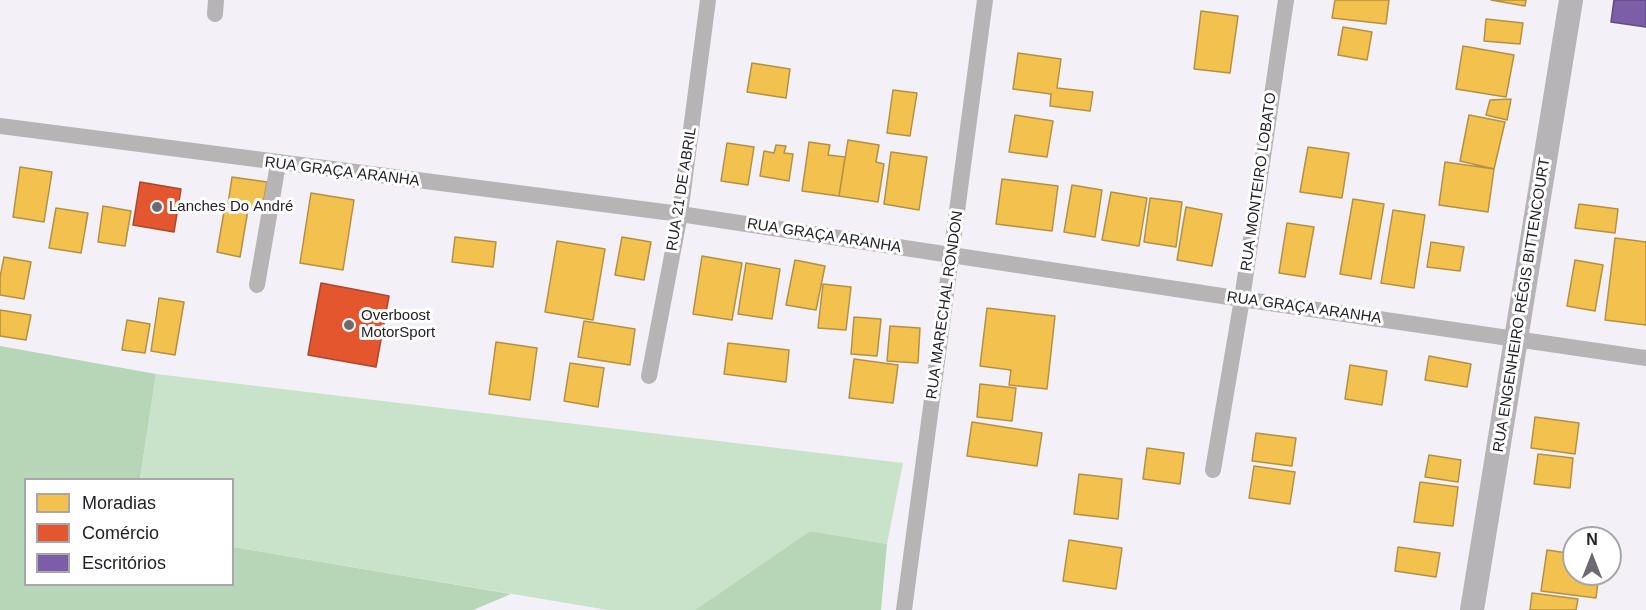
<!DOCTYPE html>
<meta charset="utf-8">
<style>
body{margin:0}
#map{position:relative;width:1646px;height:610px;overflow:hidden;background:#f3f0f8;font-family:Helvetica,sans-serif}
canvas{display:block}
.legend{position:absolute;left:24px;top:478px;width:210px;height:108px;box-sizing:border-box;background:#fff;border:2px solid #a7a6a9;margin:0;padding:8px 10px;list-style:none;font-size:18px;color:#242127}
.legend li{display:flex;align-items:center;gap:12px;height:30px}
.legend b{width:30px;border:2px solid #a7a6a9}
.north{position:absolute;left:1562px;top:526px;width:60px;height:60px;box-sizing:border-box;background:#fff;border:2px solid #a7a6a9;border-radius:50%;rotate:0deg;font-size:16px;font-weight:700;line-height:24px;text-align:center;color:#242127}
.north::after{content:'';display:block;margin:auto;width:21px;height:27px;background:#6c6970;clip-path:polygon(50% 0,100% 100%,50% 72%,0 100%)}
</style>
<div id="map">
<canvas width="1646" height="610"></canvas>
<ul class="legend">
<li><b style="height:16px;background:#f2c14e"></b>Moradias</li>
<li><b style="height:16px;background:#e4572e"></b>Comércio</li>
<li><b style="height:16px;background:#7b5ea7"></b>Escritórios</li>
</ul>
<div class="north">N</div>
</div>
<script>
const c = document.querySelector('canvas').getContext('2d');
c.lineJoin = 'round';
function fillPath(path, color) { c.fillStyle = color; c.fill(path, 'evenodd'); }
const shape = rows => new Path2D(rows.map(r => 'M' + r).join(''));
function strokePath(path, color, width, dash) { c.strokeStyle = color; c.lineWidth = width; c.lineCap = dash ? 'butt' : 'round'; c.setLineDash(dash || []); c.stroke(path); }
function write(font, color, halo, rows, align = 'center') {
  c.font = font + ' Helvetica,sans-serif'; c.lineWidth = 6; c.setLineDash([]); c.textBaseline = 'middle'; c.strokeStyle = halo; c.fillStyle = color; for (const [text, x, y, turn = 0] of rows) {
    c.save(); c.translate(x, y); c.rotate((+turn || 0) * Math.PI / 180); c.textAlign = isNaN(turn) ? turn : align; if (halo) c.strokeText(text, 0, 0); c.fillText(text, 0, 0); c.restore();
  }
}
fillPath(shape([
 [156,374,903,463,887,544,810,531,695,610,608,610,233,547,232,480,140,480]
]), '#c8e3ca');
fillPath(shape([
 [0,346,156,374,140,479,26,480,26,584,232,584,233,547,511,594,473,610,0,610],
 [810,531,887,544,881,610,695,610]
]), '#b5d6b7');
const homes = shape([
 [1335,0,1389,0,1386,24,1332,18,1335,0],
 [1491,0,1526,0,1525,6,1491,0],
 [1201,11,1238,16,1230,73,1194,69,1201,11],
 [1486,19,1523,23,1520,44,1484,41,1486,19],
 [1343,27,1372,32,1367,60,1338,55,1343,27],
 [1463,46,1514,55,1506,97,1456,89,1463,46],
 [1018,53,1061,59,1057,88,1093,92,1090,111,1050,106,1051,94,1013,89,1018,53],
 [752,63,790,69,786,98,747,92,752,63],
 [893,90,917,93,910,136,887,133,893,90],
 [1511,99,1507,120,1486,115,1490,100,1511,99],
 [1015,115,1053,121,1047,157,1009,152,1015,115],
 [1469,115,1505,122,1494,169,1460,161,1469,115],
 [848,140,879,145,876,162,884,164,878,202,839,196,848,140],
 [809,142,830,145,828,155,845,157,839,196,802,191,809,142],
 [727,143,754,147,748,185,721,181,727,143],
 [776,145,786,146,784,153,793,154,789,181,760,176,764,151,774,153,776,145],
 [1308,147,1349,153,1342,198,1300,192,1308,147],
 [891,152,927,157,919,210,884,204,891,152],
 [1445,162,1494,169,1488,212,1439,205,1445,162],
 [20,167,52,172,44,222,13,217,20,167],
 [232,177,267,182,262,210,228,204,232,177],
 [1002,179,1058,186,1052,231,996,224,1002,179],
 [1072,185,1102,190,1095,237,1064,232,1072,185],
 [1111,192,1147,198,1139,246,1102,240,1111,192],
 [311,193,354,200,343,270,300,263,311,193],
 [1150,198,1182,202,1176,247,1144,242,1150,198],
 [1353,199,1384,204,1371,279,1340,274,1353,199],
 [1579,204,1618,209,1615,233,1575,228,1579,204],
 [103,206,131,211,125,246,98,242,103,206],
 [225,206,248,210,240,257,217,252,225,206],
 [1186,207,1222,214,1212,266,1177,260,1186,207],
 [56,208,88,213,81,253,49,248,56,208],
 [1393,210,1425,215,1414,288,1381,283,1393,210],
 [1287,223,1314,227,1305,277,1279,273,1287,223],
 [455,237,496,242,493,267,452,262,455,237],
 [622,237,651,242,644,280,615,275,622,237],
 [1615,238,1646,242,1646,325,1605,320,1615,238],
 [557,241,605,249,593,320,545,312,557,241],
 [1431,242,1464,247,1460,271,1427,267,1431,242],
 [702,256,742,263,732,320,693,314,702,256],
 [4,257,31,262,24,299,0,295,0,277,4,257],
 [795,260,825,266,816,310,786,305,795,260],
 [1575,260,1603,265,1595,311,1567,306,1575,260],
 [746,263,780,269,772,319,738,314,746,263],
 [823,284,851,287,846,330,818,328,823,284],
 [159,298,184,302,175,355,151,351,159,298],
 [987,308,1055,316,1047,389,1009,385,1011,370,980,366,987,308],
 [0,310,31,315,26,340,0,336,0,310],
 [854,317,881,319,877,356,851,354,854,317],
 [127,320,150,324,145,353,122,350,127,320],
 [584,321,635,329,630,365,578,357,584,321],
 [890,326,920,328,918,363,887,361,890,326],
 [496,342,537,348,530,400,489,394,496,342],
 [728,343,789,350,786,382,724,374,728,343],
 [1429,356,1471,364,1467,387,1425,380,1429,356],
 [854,359,898,365,893,403,849,398,854,359],
 [570,363,604,368,598,407,564,401,570,363],
 [1350,365,1387,371,1382,405,1345,399,1350,365],
 [980,384,1016,388,1012,421,977,417,980,384],
 [1535,417,1579,423,1575,454,1531,448,1535,417],
 [972,422,1042,433,1037,466,967,456,972,422],
 [1256,433,1296,438,1292,466,1252,461,1256,433],
 [1147,448,1184,453,1180,484,1143,479,1147,448],
 [1538,454,1573,458,1570,488,1534,484,1538,454],
 [1429,455,1461,460,1458,482,1425,477,1429,455],
 [1254,466,1295,472,1290,504,1249,498,1254,466],
 [1079,474,1122,479,1118,519,1074,514,1079,474],
 [1420,482,1458,487,1453,526,1414,522,1420,482],
 [1069,540,1122,548,1116,589,1063,581,1069,540],
 [1398,547,1440,553,1436,577,1395,571,1398,547],
 [1547,550,1574,554,1574,574,1599,574,1596,598,1541,591,1547,550],
 [1532,593,1578,599,1576,610,1530,610,1532,593]
]);
fillPath(homes, '#f2c14e');
strokePath(homes, '#b49142', 1.5);
const shops = shape([
 [140,182,181,189,174,232,133,225,140,182],
 [321,283,389,296,376,367,308,355,321,283]
]);
fillPath(shops, '#e4572e');
strokePath(shops, '#aa472c', 1.5);
const offices = shape([
 [1614,0,1646,0,1646,27,1611,22,1614,0]
]);
fillPath(offices, '#7b5ea7');
strokePath(offices, '#614c81', 1.5);
strokePath(shape([
 [215,14,216,0],
 [0,126,680,214,1242,299,1646,358],
 [257,285,278,164],
 [649,376,680,214,708,0],
 [1213,470,1242,299,1286,0],
 [904,610,985,0]
]), '#b7b4b6', 16);
strokePath(shape([
 [1472,610,1571,0]
]), '#b7b4b7', 24);
for (const [x, y, r, color] of [
 [157,207,6,"#6c6970"],
 [349,325,6,"#6c6970"]
]) { const dot = new Path2D(); dot.arc(x, y, r, 0, 2 * Math.PI); c.fillStyle = color; c.fill(dot); strokePath(dot, '#fff', 2); }
write('15px', '#242127', '#fff', [
 ["RUA GRAÇA ARANHA",342,172,7],
 ["RUA MONTEIRO LOBATO",1259,182,-82],
 ["RUA 21 DE ABRIL",682,189,-81],
 ["RUA GRAÇA ARANHA",824,236,9],
 ["RUA MARECHAL RONDON",945,305,-82],
 ["RUA ENGENHEIRO RÉGIS BITTENCOURT",1522,305,-81],
 ["RUA GRAÇA ARANHA",1304,308,8]
]);
write('15px', '#242127', '#fff', [
 ["Lanches Do André",169,207],
 ["Overboost",361,316],
 ["MotorSport",361,333]
], 'left');
</script>
